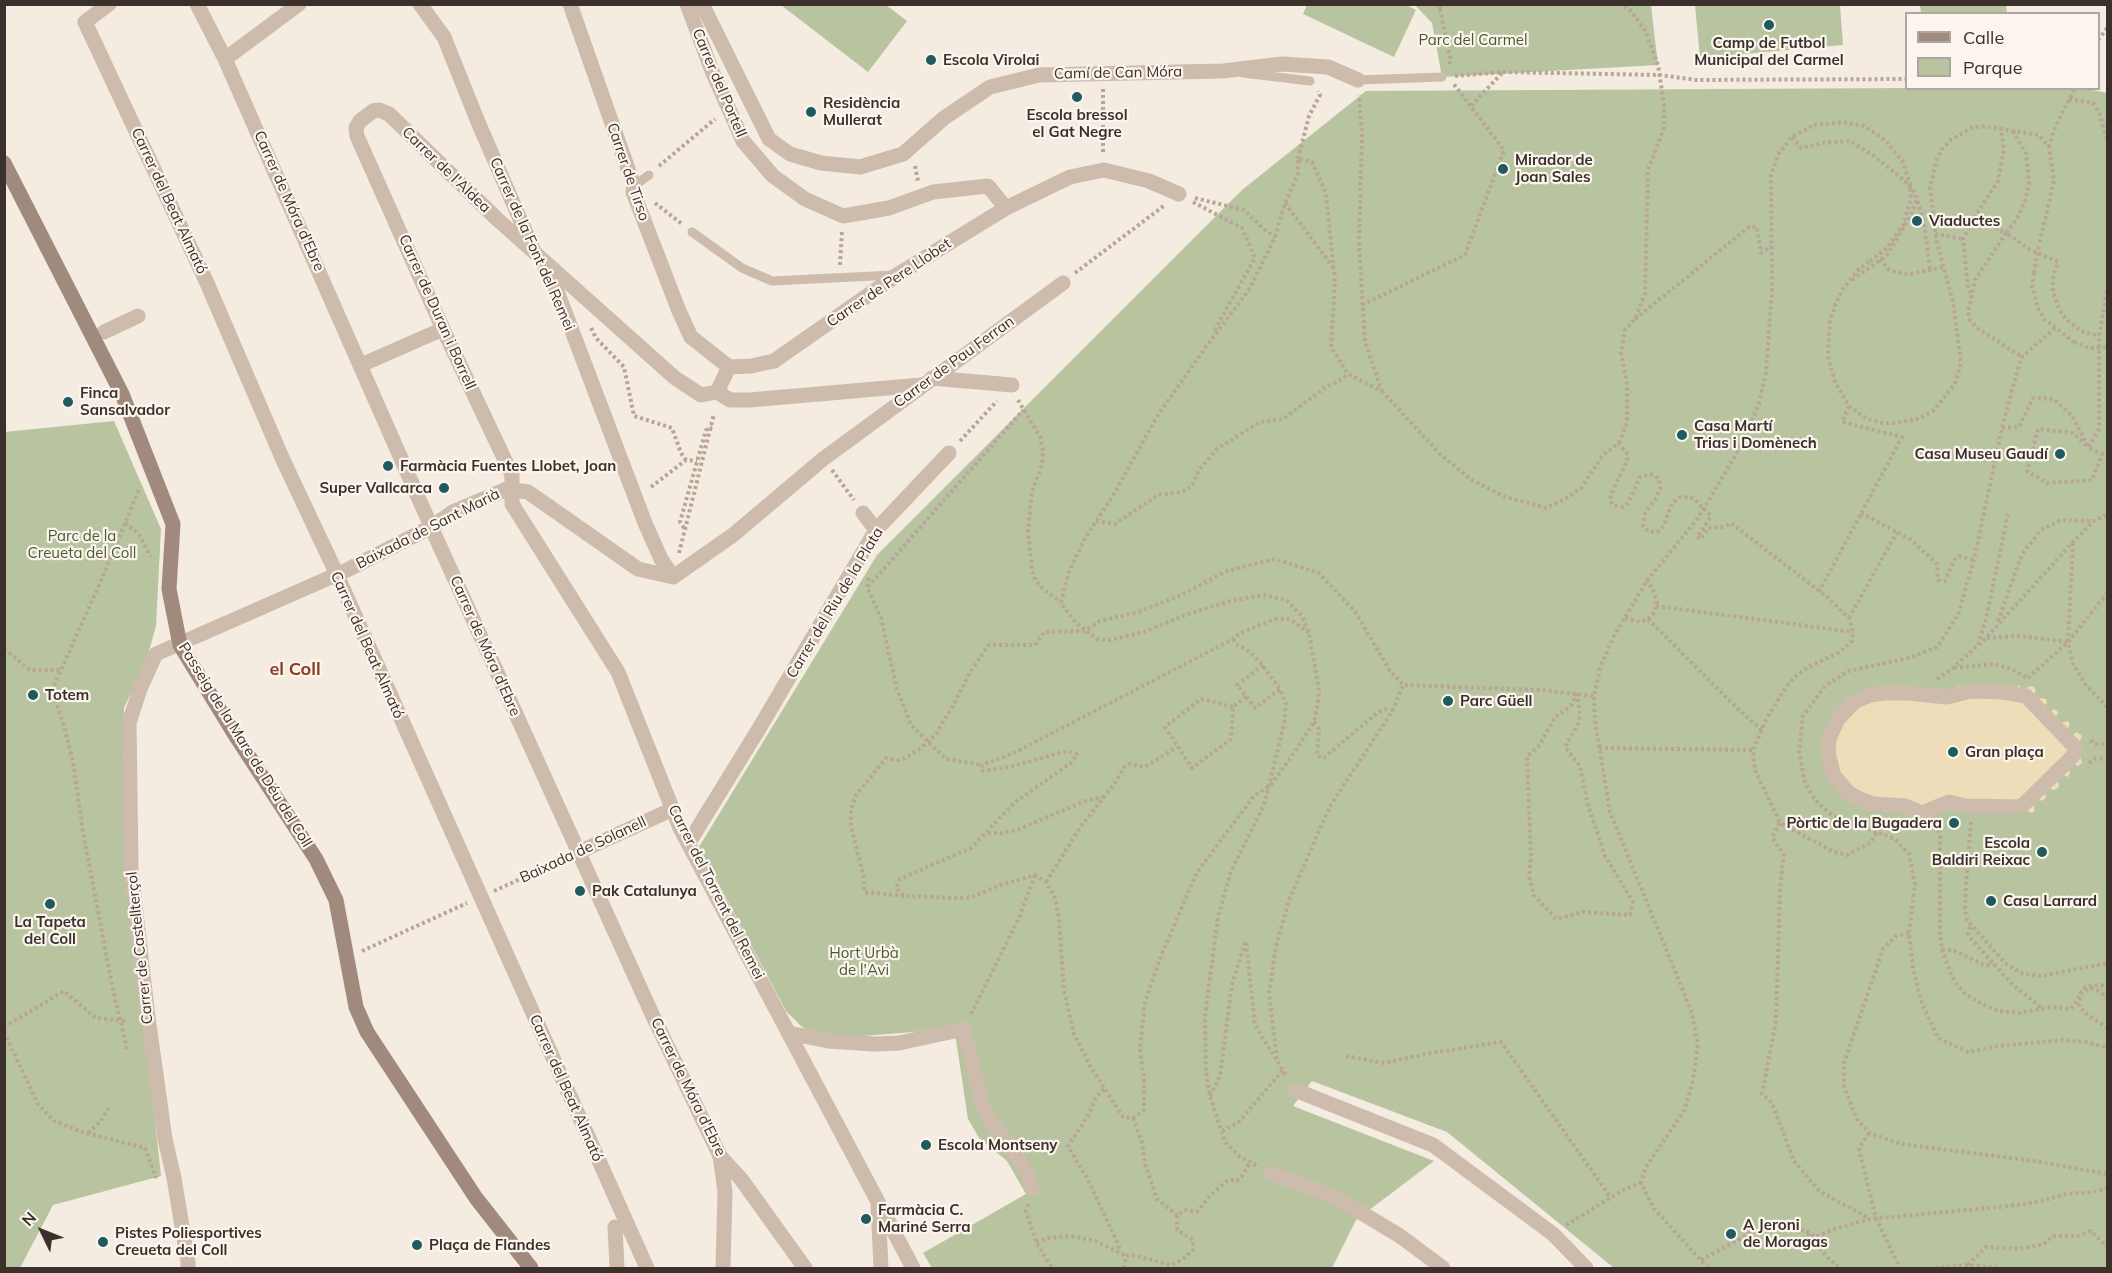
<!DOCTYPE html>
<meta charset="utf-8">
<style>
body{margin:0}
#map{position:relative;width:2112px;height:1273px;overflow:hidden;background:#f4ebe1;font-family:Mulish,sans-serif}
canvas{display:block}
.frame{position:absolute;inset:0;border:6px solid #3b302b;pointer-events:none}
.legend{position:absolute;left:1905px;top:12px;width:195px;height:78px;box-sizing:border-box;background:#fbf5ee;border:2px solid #aea6a0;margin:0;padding:8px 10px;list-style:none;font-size:18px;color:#3b302b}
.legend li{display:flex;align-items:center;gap:12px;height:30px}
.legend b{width:30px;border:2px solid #aea6a0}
.north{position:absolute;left:12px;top:1201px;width:60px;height:60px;-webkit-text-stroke:4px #fbf5ee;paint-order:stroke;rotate:313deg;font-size:16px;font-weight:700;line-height:24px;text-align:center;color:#3b302b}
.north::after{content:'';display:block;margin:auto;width:21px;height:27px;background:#3b302b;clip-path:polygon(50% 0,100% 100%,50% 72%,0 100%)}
</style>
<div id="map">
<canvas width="2112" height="1273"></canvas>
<div class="frame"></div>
<ul class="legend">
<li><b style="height:8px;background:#a18a7d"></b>Calle</li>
<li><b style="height:16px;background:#b8c4a0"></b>Parque</li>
</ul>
<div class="north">N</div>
</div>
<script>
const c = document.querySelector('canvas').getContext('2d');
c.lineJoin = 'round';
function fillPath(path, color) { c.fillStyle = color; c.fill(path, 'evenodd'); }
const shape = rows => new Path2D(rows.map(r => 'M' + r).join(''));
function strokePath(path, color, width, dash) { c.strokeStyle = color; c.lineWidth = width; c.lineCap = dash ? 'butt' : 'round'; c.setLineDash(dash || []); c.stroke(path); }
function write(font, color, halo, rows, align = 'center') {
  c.font = font + ' Mulish,sans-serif'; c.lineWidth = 4.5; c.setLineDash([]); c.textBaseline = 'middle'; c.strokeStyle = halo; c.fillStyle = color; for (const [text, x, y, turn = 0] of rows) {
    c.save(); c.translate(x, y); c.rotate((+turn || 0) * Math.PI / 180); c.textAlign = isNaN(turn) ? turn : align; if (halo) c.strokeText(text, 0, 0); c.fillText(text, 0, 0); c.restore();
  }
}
fillPath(shape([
 [781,5,886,5,907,21,868,72],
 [1307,5,1405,4,1416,10,1394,57,1303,14],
 [1415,5,1651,5,1658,65,1442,77,1432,23],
 [1695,5,1840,5,1843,45,1700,58],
 [1920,5,2006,5,2007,13,1921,13],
 [1906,88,2083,88,2107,93,2107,1268,1614,1268,1447,1132,1312,1081,1293,1106,1434,1161,1356,1220,1332,1268,932,1268,923,1253,1026,1194,1007,1161,979,1138,968,1119,956,1040,951,1029,850,1037,807,1030,801,1026,786,1011,699,847,877,555,1242,190,1366,91],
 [114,421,161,529,156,626,147,658,124,708,123,827,161,1176,53,1205,20,1268,5,1268,5,432]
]), '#b8c4a0');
fillPath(shape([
 [2018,685,2023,689,2032,686,2034,687,2036,690,2033,696,2038,700,2041,698,2046,699,2047,703,2044,707,2049,712,2054,709,2057,711,2058,713,2055,718,2061,723,2068,721,2070,724,2067,730,2071,736,2077,732,2082,736,2080,741,2080,757,2082,763,2078,766,2073,763,2068,768,2070,772,2068,777,2061,774,2056,779,2059,784,2058,788,2053,790,2048,787,2044,791,2046,798,2042,801,2038,798,2033,805,2035,810,2032,813,2024,810,1951,806,1936,810,1840,789,1828,771,1845,706,1953,689,1958,686,2015,689]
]), '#efdcb8');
strokePath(shape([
 [1436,4,1440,9,1439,4],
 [1440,9,1451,61,1448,66],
 [2098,40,2108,27],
 [1455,76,1503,72,1660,75,1697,80,1906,79],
 [1103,89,1103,154],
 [2069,99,2093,103,2099,112,2108,141],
 [1471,106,1502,73],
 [2013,131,2026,154,2029,184,2025,201,2017,218,2006,233,2029,249,2058,262,2053,279,2053,292,2060,311,2067,320,2081,331,2099,336],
 [1792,137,1801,148,1822,143,1850,141,1874,156,1904,180,1915,193,1924,222,1930,269],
 [2049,147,2054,130,2075,88],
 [1298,159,1309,116,1320,95,1318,91],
 [659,166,715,119],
 [915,166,918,181],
 [1195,198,1244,210,1265,230,1275,237],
 [1193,202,1242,228,1255,258,1214,331],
 [655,203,682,224],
 [1285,203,1333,267],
 [1974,218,1998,181,2004,150,2001,129],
 [1935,234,1963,239],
 [1880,259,1888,269,1898,273,1910,274,1944,267],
 [1869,262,1859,269,1843,289,1836,303,1830,321,1828,356,1835,382,1849,406,1867,419,1882,423,1895,423,1917,419,1933,411,1955,384,1961,363,1953,302,1936,239,1930,187,1937,159,1942,149,1951,140,1971,128,1982,126,2039,135,2049,147,2054,181,2039,245],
 [840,265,842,231],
 [1075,273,1165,205],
 [2034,273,2032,286,2038,308,2044,319,2074,342],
 [1852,280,1887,255,1909,219,1917,199],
 [1971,293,1968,288,1963,239,1974,218,2006,233,1975,280,1968,312,1970,320,1977,328,2022,357],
 [1362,305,1465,255,1504,150,1453,83],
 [1635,319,1749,227,1757,227,1761,253,1771,246],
 [591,328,596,338,624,367,634,416,672,428,681,453,686,460],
 [2055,328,2022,357,2017,372,2002,428,1974,560,1958,615,1937,647,1909,658,1848,671,1825,686,1803,716,1799,751,1805,783,1815,800,1833,816,1895,839,1909,854,1915,884,1909,933,1913,968,1922,1004,1938,1038,1968,1052,1998,1046,2063,1040,2086,1042,2108,1048],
 [1382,391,1440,454,1470,479,1503,496,1546,508,1569,497,1581,488,1603,455,1619,443,1628,455,1627,461,1611,494,1610,500,1613,505,1623,507,1628,503,1640,477,1650,474,1654,475,1659,479,1660,488,1657,497,1645,513,1643,526,1648,531,1654,532,1659,531,1664,525,1672,503,1680,497,1693,498,1711,516,1697,537],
 [1018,400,1040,437,1043,451,1042,465,1032,491,1028,531,1032,571,1036,581,1044,590,1061,602],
 [2002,428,2019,427,2033,398,2054,399,2072,416,2089,448,2102,454,2092,480,2047,483,2027,471,2038,429,2073,433,2089,448],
 [960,441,997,401],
 [1619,443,1627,423,1627,384,1621,353,1625,330,1635,319,1645,294,1648,170,1664,128,1664,104,1658,65,1645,30,1631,11,1621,4],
 [2089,447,2099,429,2099,336,2108,286],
 [832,470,854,500],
 [651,487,686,460,697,461],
 [1861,513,1910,539,1937,564,1938,580,1945,581,1954,560,1959,556,1974,560],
 [1096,521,1115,524,1158,495,1182,492,1192,486,1199,470,1217,449,1260,422,1283,419,1326,387,1339,381,1348,374],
 [125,523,139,534,151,557],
 [684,528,680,522,706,430,712,427],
 [1697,537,1701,539,1708,528,1724,527,1731,523,1827,597,1849,618,1853,632,1852,641,1840,652,1808,667,1796,676,1786,687,1767,718,1753,750,1755,770,1780,823,1834,852,1847,855,1870,843,1878,831,1880,820],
 [2073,543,2068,642,2073,664,2086,685,2108,708],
 [679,553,714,414],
 [869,578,867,587,881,618,897,689,911,725,946,759,982,765],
 [868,587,1023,410],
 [1819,592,1902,437,1842,422,1849,406],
 [1656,606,1853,632],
 [1625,618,1640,622,1648,619,1654,613,1657,603,1652,587,1646,582],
 [1849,618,1897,532],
 [1648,619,1741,712,1762,730],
 [1998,621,2022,554,2041,530,2061,520,2094,521],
 [1309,633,1290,619,1275,619,1240,633,1233,639,1016,752,982,765,982,771,1009,767,1067,751,1077,754,1071,763,1015,802,971,848,900,879,896,888,904,896,960,898,972,897,1000,885,1035,875,1046,882,1054,895,1059,918,1064,991,1074,1034,1090,1066,1123,1117,1133,1118,1144,1110,1144,1081,1140,1049,1145,1002,1161,956,1197,872,1254,796,1271,785,1296,750,1314,722,1318,703,1319,690,1309,633,1302,616,1286,600,1264,595,1230,601,1185,615,1144,632,1110,640,1097,639,1076,623,1061,603,1068,574,1085,538,1111,499,1158,415,1207,345,1249,290,1275,237,1285,203,1298,174,1298,159,1312,162,1326,193,1335,282,1331,347,1348,374,1382,391,1365,342,1359,245,1362,135,1359,95],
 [1987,638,2020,636,2068,642],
 [1233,639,1236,644,1250,652,1260,662,1280,689,1286,704,1284,724,1264,805,1231,871,1218,917,1205,1016,1206,1073,1210,1096,1225,1142,1240,1157,1258,1166],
 [1978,645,1986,619,2008,514],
 [4,649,30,670,61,670],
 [1263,665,1237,685,1255,708,1280,689],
 [1954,668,1994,664,2011,669,2028,678],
 [2028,678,2068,642,2108,592],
 [1937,679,1953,668,1986,638,2073,542,2094,521,2108,514],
 [1577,693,1580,714,1579,722,1565,747,1580,766,1588,805,1605,856,1633,902,1630,915,1583,912,1556,919,1534,895,1529,876,1531,857,1527,756,1539,746,1555,717,1571,706,1577,693],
 [1233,707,1201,699,1165,727,1192,768,1231,739,1233,707,1246,697],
 [1314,722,1319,729,1317,754,1321,758,1324,758,1377,713,1386,709,1393,710],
 [2091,740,2094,744,2108,744],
 [1599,748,1753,750],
 [2089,763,2094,759,2108,758],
 [1971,822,1966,885,1965,908,1967,920,2005,963,2023,974,2041,976,2108,963],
 [1780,823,1772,837,1784,855,1780,888,1776,1021,1762,1094,1772,1103,1794,1161,1819,1191,1870,1219],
 [1937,824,1940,836,1940,933,1942,950,1954,981,1965,994,1980,1003,1998,1011,2019,1013,2051,1007,2070,1009,2075,1005,2083,988,2094,985,2101,985,2108,989],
 [988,833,1003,833,1019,829,1085,801,1103,797],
 [1046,882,1081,826,1115,783,1125,766,1129,764,1144,767,1148,765,1177,747],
 [494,891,564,859],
 [904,896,864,892,864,878,851,826,851,809,856,795,886,758,898,760,905,758,921,748,936,734,955,702,972,669,989,645,1035,645,1044,632,1084,631,1100,621,1138,612,1179,596,1227,571,1275,559,1319,573,1356,613,1390,671,1403,685,1541,690,1594,696],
 [1971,927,1968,933,1972,940,2014,986,2042,1008],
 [1909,933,1896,936,1883,949,1844,1063,1844,1086,1856,1118,1869,1133,1901,1144,2034,1161,2108,1174],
 [1942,950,1953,950,1984,965,1994,965],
 [362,951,467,903],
 [2108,999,2099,991,2090,988,2081,994,2079,1005,2085,1013,2108,1028],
 [971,1014,1019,918,1035,875],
 [4,1027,64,991,96,1018,126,1021],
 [4,1032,38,1104,54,1121,82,1132,145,1148,156,1178],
 [127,1049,112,985,83,832,73,762,64,726,52,690,104,574,140,487],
 [1346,1056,1384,1063,1431,1053,1501,1042,1611,1198],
 [1277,1059,1269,994,1276,946,1289,900,1330,806,1393,710,1403,685],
 [1104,1089,1096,1097,1089,1114,1068,1146,1088,1180,1118,1244,1120,1252],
 [1210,1096,1220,1076,1232,984,1246,941,1255,1025,1287,1077],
 [1133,1118,1142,1143,1145,1164,1157,1199,1177,1215],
 [1222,1131,1238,1123,1283,1070],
 [88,1133,100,1122,110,1106],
 [1869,1133,1859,1149,1876,1218,1900,1268],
 [1028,1204,1026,1211,1036,1242,1052,1268],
 [1566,1225,1623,1190,1641,1183],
 [1808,1234,1829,1259,1840,1268],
 [1036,1242,1049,1238,1071,1236,1096,1241,1126,1256],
 [1701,1260,1760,1228,1805,1230,1815,1237,1834,1229,1870,1219,2009,1206,2038,1202,2067,1194,2093,1192,2108,1188],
 [1968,1265,1986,1247,2020,1249,2044,1244,2053,1236,2078,1236,2091,1231,2108,1248],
 [1124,1268,1126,1256,1131,1255,1172,1265,1184,1258,1193,1250,1193,1240,1177,1230,1177,1215,1186,1210,1197,1212,1209,1197,1225,1182,1231,1180,1237,1181,1243,1175,1250,1162],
 [1708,1268,1654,1209,1641,1183,1646,1167,1684,1111,1693,1080,1698,1044,1691,1010,1610,812,1595,721,1594,696,1601,665,1614,636,1646,582,1698,518,1740,448,1759,404,1766,372,1772,289,1771,175,1779,153,1792,137,1814,125],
 [1935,1268,1968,1265,2000,1268]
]), '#b9a596', 4, [3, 3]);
strokePath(shape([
 [1243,73,1310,81],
 [1358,80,1442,77],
 [634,186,649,175],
 [692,232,742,268,772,281,894,275]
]), '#cdbbac', 9);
strokePath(shape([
 [109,4,85,22,207,283,283,460,332,564,647,1268],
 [197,4,225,59,437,540,652,1014,720,1156,741,1179,805,1268],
 [420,4,444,37,478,122,533,249],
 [570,4,634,186,633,192,679,311,691,337,729,367,717,392],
 [687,4,712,71,743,141,773,176,805,199,843,216,889,208,933,192,988,186,1006,208],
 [702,4,769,139,790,154,821,163,860,167,903,154,944,118,990,87,1039,75,1223,71,1282,64,1328,67,1358,80],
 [225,59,299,4],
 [545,269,555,286,645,523,661,559,673,577],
 [104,332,138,316],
 [361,365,443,329],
 [729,367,751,366,774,361,897,275,1006,208,1070,177,1104,170,1149,181,1179,194],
 [932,378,1012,385],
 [863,513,876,530],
 [1971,691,2004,692,2026,696,2075,747,2075,752,2072,757,2023,805,2019,807,1965,806,1949,802,1922,813,1905,806,1872,804,1858,798,1849,793,1834,776,1828,753,1829,739,1838,719,1854,702,1870,695,1884,693,1908,693,1947,697,1971,691],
 [688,844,760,727,876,530,949,453],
 [579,852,673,809],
 [789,1033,828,1041,874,1044,899,1043,964,1029,982,1104,990,1120,1017,1156,1029,1177,1032,1189],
 [1295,1090,1433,1145,1553,1234,1586,1268],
 [720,1156,725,1192,723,1268],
 [1271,1173,1337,1198,1400,1236,1443,1268],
 [878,1206,881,1268],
 [615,1227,617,1268],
 [188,1268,188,1262,174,1178,165,1139,148,1017,131,870,129,723,140,689,156,654,347,570,433,526,453,512,507,489,528,492,638,569,673,577,733,535,823,459,1063,283],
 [913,1268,680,828,618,672,512,504,512,475,443,329,357,136,356,128,360,121,373,111,379,110,389,114,497,219,675,378,701,395,717,392,730,400,750,400,921,385]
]), '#cdbbac', 15);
strokePath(shape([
 [4,163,122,394,173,524,169,589,180,645,237,738,316,859,336,900,356,1007,367,1032,476,1198,531,1268]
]), '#a18a7d', 15);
strokePath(shape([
 [1814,125,1843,122,1864,126,1886,141,1903,162,1910,184,1911,199,1903,225,1887,248,1869,262],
 [2034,273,2039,245],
 [2074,342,2089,348,2108,347]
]), '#b9a596', 4, [3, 3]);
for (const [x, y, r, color] of [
 [1769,25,6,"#1f5a5e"],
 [931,60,6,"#1f5a5e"],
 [1077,97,6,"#1f5a5e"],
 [811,112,6,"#1f5a5e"],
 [1503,169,6,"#1f5a5e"],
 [1917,221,6,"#1f5a5e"],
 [68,402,6,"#1f5a5e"],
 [1682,435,6,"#1f5a5e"],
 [2060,454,6,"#1f5a5e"],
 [388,466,6,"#1f5a5e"],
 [444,488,6,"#1f5a5e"],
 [33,695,6,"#1f5a5e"],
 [1448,701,6,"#1f5a5e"],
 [1953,752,6,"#1f5a5e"],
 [1954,823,6,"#1f5a5e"],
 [2042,852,6,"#1f5a5e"],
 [580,891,6,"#1f5a5e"],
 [1991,901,6,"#1f5a5e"],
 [50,904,6,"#1f5a5e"],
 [926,1145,6,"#1f5a5e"],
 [866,1219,6,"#1f5a5e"],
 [1731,1234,6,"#1f5a5e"],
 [103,1242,6,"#1f5a5e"],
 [417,1245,6,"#1f5a5e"]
]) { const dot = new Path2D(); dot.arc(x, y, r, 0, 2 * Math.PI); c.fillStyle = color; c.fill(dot); strokePath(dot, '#fbf5ee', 2); }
write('15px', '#4a5a2e', '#fbf5ee', [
 ["Parc del Carmel",1473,40],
 ["Parc de la",82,536],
 ["Creueta del Coll",82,553],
 ["Hort Urbà",864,953],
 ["de l'Avi",864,970]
]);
write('bold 15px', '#3b302b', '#fbf5ee', [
 ["Camp de Futbol",1769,43,"center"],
 ["Municipal del Carmel",1769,60,"center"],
 ["Escola Virolai",943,60],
 ["Residència",823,103],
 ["Mullerat",823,120],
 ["Escola bressol",1077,115,"center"],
 ["el Gat Negre",1077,132,"center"],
 ["Mirador de",1515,160],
 ["Joan Sales",1515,177],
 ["Viaductes",1929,221],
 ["Finca",80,393],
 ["Sansalvador",80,410],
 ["Casa Martí",1694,426],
 ["Trias i Domènech",1694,443],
 ["Casa Museu Gaudí",2048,454,"right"],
 ["Farmàcia Fuentes Llobet, Joan",400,466],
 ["Super Vallcarca",432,488,"right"],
 ["Totem",45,695],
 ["Parc Güell",1460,701],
 ["Gran plaça",1965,752],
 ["Pòrtic de la Bugadera",1942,823,"right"],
 ["Escola",2030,843,"right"],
 ["Baldiri Reixac",2030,860,"right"],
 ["Pak Catalunya",592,891],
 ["Casa Larrard",2003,901],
 ["La Tapeta",50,922,"center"],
 ["del Coll",50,939,"center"],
 ["Escola Montseny",938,1145],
 ["Farmàcia C.",878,1210],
 ["Mariné Serra",878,1227],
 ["A Jeroni",1743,1225],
 ["de Moragas",1743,1242],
 ["Pistes Poliesportives",115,1233],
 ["Creueta del Coll",115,1250],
 ["Plaça de Flandes",429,1245]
], 'left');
write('15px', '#3b302b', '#fbf5ee', [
 ["Camí de Can Móra",1118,73,-1],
 ["Carrer del Portell",719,83,67],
 ["Carrer de l'Aldea",446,170,44],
 ["Carrer de Tirso",628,172,71],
 ["Carrer del Beat Almató",169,201,65],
 ["Carrer de Móra d'Ebre",289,201,66],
 ["Carrer de la Font del Remei",532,244,66],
 ["Carrer de Pere Llobet",889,283,-34],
 ["Carrer de Duran i Borrell",437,312,66],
 ["Carrer de Pau Ferran",954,362,-36],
 ["Baixada de Sant Marià",428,529,-27],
 ["Carrer del Riu de la Plata",835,603,-59],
 ["Carrer del Beat Almató",367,645,66],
 ["Carrer de Móra d'Ebre",485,646,66],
 ["Passeig de la Mare de Déu del Coll",245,745,58],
 ["Baixada de Solanell",583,850,-25],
 ["Carrer del Torrent del Remei",716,892,63],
 ["Carrer de Castellterçol",140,948,-96],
 ["Carrer de Móra d'Ebre",688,1087,64],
 ["Carrer del Beat Almató",566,1088,66]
]);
write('bold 18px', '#8c3b22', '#fbf5ee', [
 ["el Coll",295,670]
]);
</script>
